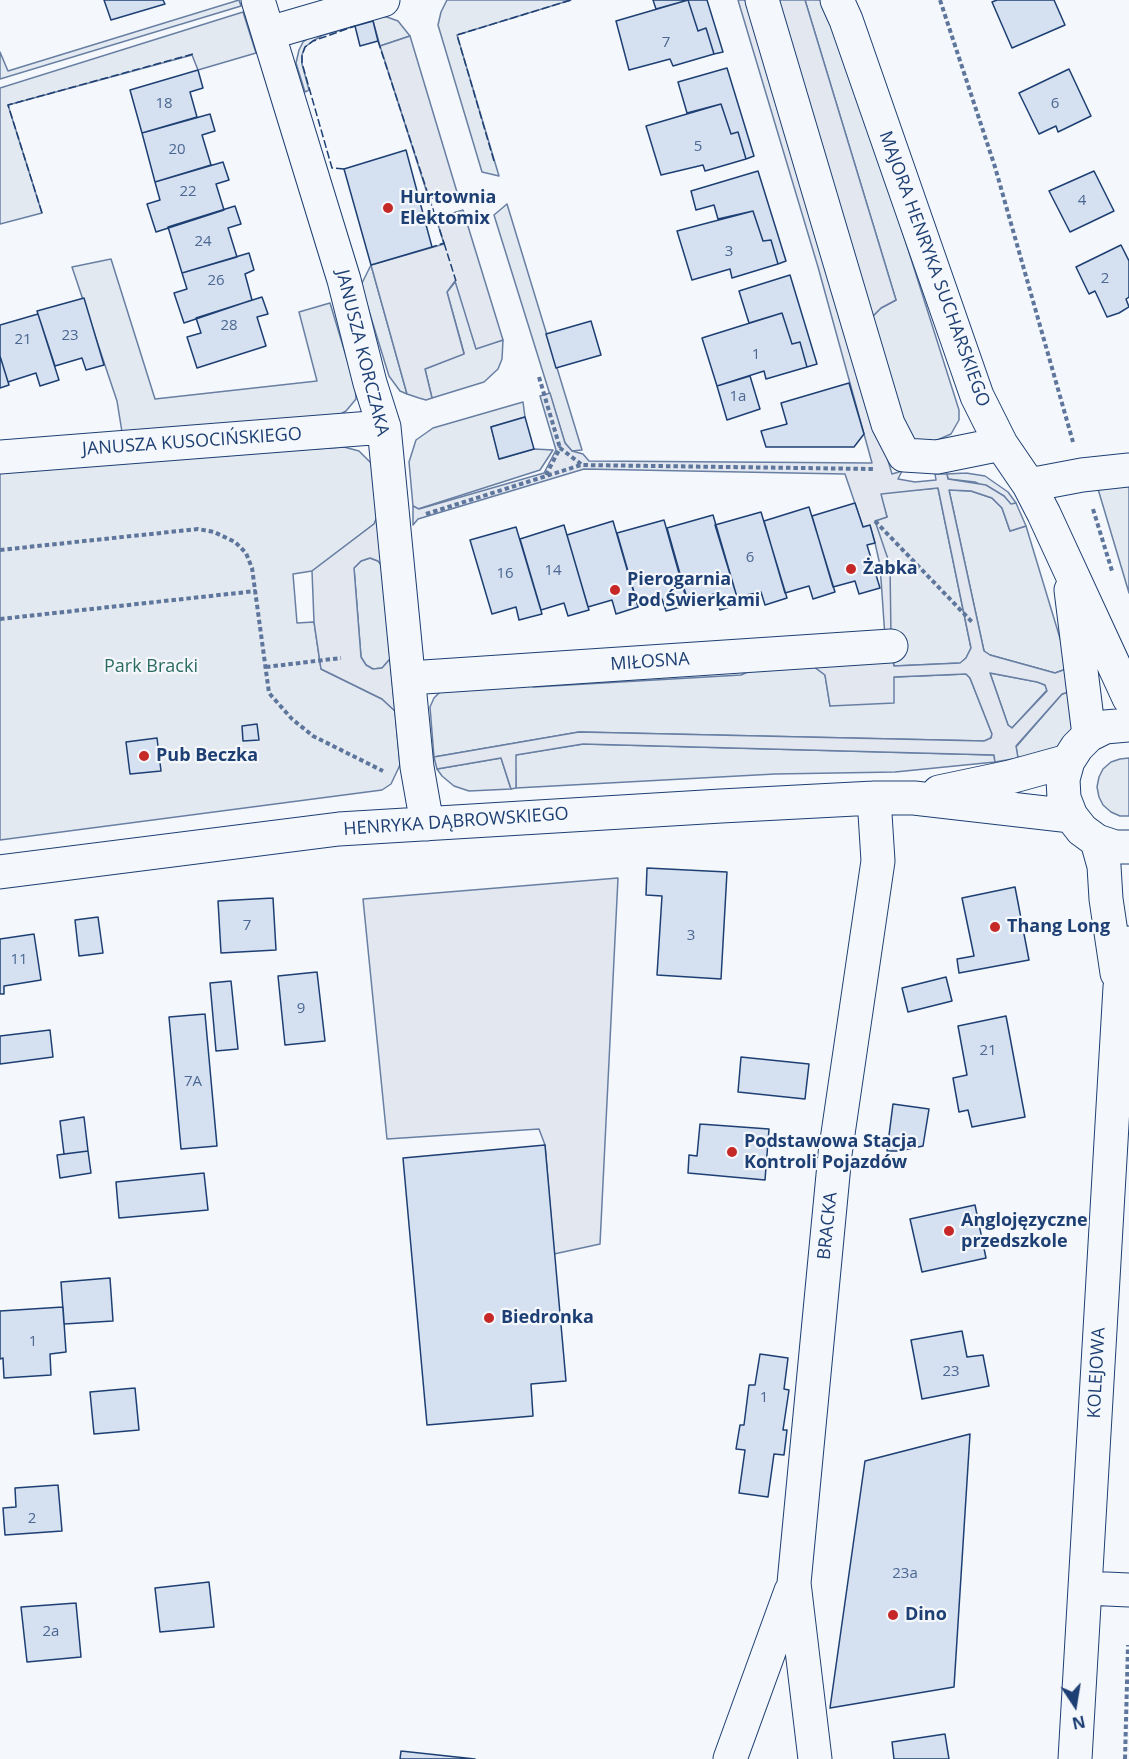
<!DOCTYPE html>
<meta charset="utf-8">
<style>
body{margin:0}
#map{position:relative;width:1129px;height:1759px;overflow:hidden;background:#f4f7fb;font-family:"Open Sans",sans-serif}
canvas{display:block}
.north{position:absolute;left:1045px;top:1675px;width:60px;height:60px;-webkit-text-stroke:4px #f4f7fb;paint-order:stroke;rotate:168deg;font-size:16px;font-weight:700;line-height:24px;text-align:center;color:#1d3f73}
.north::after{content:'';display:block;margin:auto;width:21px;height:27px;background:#1d3f73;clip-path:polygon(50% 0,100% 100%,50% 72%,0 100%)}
</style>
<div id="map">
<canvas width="1129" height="1759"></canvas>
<div class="north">N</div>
</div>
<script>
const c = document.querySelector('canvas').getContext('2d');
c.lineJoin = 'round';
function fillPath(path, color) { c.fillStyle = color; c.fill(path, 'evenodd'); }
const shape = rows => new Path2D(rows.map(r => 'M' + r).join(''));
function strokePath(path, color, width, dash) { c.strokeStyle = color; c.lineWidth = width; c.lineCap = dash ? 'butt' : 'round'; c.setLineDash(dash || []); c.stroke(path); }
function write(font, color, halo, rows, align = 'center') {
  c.font = font + ' "Open Sans",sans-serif'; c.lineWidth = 4.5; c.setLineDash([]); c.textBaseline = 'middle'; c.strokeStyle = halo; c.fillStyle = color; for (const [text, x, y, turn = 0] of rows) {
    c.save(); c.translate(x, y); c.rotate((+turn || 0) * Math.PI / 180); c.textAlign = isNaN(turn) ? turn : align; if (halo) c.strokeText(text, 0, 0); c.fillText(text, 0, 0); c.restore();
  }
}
const green = shape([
 [239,0,241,6,0,79,0,52,8,71,239,0],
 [447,0,571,0,457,35,499,176,482,172,438,25,441,12,447,0],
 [805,0,829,0,959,410,959,420,951,434,935,441,915,440,908,436,870,325,873,316,881,308,896,300,805,0],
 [243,12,256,53,198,70,192,55,8,105,42,213,0,224,0,88,243,12],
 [375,16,387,17,398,21,410,36,380,46,373,21,323,35,313,41,305,47,302,55,302,64,309,90,305,92,296,63,299,50,303,42,314,34,375,16],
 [507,204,582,450,572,451,565,443,494,215,507,204],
 [111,259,155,399,317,381,299,312,330,303,355,386,356,399,346,411,332,419,122,432,117,401,72,267,111,259],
 [371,265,407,394,400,391,389,376,361,285,371,265],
 [456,281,476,348,503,340,502,359,498,369,484,382,432,398,425,369,464,353,447,292,456,281],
 [523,402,525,417,491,427,500,459,534,449,553,450,540,470,418,509,413,506,409,462,416,440,433,428,523,402],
 [344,447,359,451,371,463,375,475,379,513,374,524,312,571,293,574,297,623,314,622,321,669,382,699,395,711,400,765,391,784,382,790,0,840,0,469,344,447],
 [966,473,985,476,1008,492,1016,503,1011,505,1004,496,975,482,948,479,947,474,966,473],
 [1129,485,1129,593,1098,489,1129,485],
 [938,488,971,648,966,658,961,663,894,666,875,521,887,517,880,493,938,488],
 [949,490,971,491,992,498,1002,508,1010,531,1026,526,1069,668,1055,673,990,655,984,651,949,490],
 [370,558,378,561,383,567,390,659,382,668,373,669,366,665,361,657,354,568,361,561,370,558],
 [766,664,813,666,825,675,830,706,894,677,966,674,970,678,992,734,991,738,985,741,579,732,434,757,430,707,434,698,444,688,766,664],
 [990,673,1038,682,1045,685,1047,690,1012,728,1008,725,990,673],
 [1075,690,1075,728,1054,751,1018,758,1016,747,1062,694,1075,690],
 [583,744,994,755,995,762,895,772,775,774,516,788,515,755,583,744],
 [501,758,511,789,469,791,454,786,442,776,437,769,501,758],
 [1129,758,1129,816,1120,816,1111,812,1103,805,1099,797,1097,787,1099,777,1103,769,1111,762,1120,759,1129,758]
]);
fillPath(green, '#e3e9f0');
strokePath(green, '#687fa3', 1.5);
const parking = shape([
 [738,0,751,0,892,474,902,471,898,479,915,482,936,480,935,474,947,474,948,479,986,485,1004,496,1011,504,1016,503,1026,526,1010,531,1002,508,992,498,971,491,949,490,984,651,990,655,1055,673,1069,668,1075,690,1062,694,1016,746,1018,758,995,762,994,755,583,744,516,755,516,788,511,789,501,758,437,769,434,757,579,732,984,741,991,738,992,734,970,678,966,674,894,677,894,703,830,706,825,675,813,666,892,657,894,666,960,663,966,658,971,648,938,488,881,494,887,517,875,521,890,565,891,637,885,637,880,565,875,543,870,526,863,527,845,474,584,469,418,519,413,525,413,506,419,509,544,473,556,450,540,396,550,393,565,443,572,451,583,454,589,461,872,463,818,267,738,0],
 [990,673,1037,682,1045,685,1047,691,1012,728,1008,725,990,673],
 [762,0,805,0,896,300,881,308,873,316,870,325,762,0],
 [410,36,457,192,429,199,380,46,410,36],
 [463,210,503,340,476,349,455,281,447,292,464,354,425,369,432,398,426,400,419,398,407,394,371,265,444,244,436,218,463,210],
 [379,513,383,567,378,561,370,558,361,561,354,568,361,657,366,665,373,669,382,668,390,659,395,711,382,699,321,669,314,622,312,571,374,524,379,513],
 [766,664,741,675,534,687,513,680,766,664],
 [618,878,600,1244,554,1254,545,1145,539,1129,387,1139,363,899,618,878]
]);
fillPath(parking, '#e3e8f0');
strokePath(parking, '#687fa3', 1.5);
const building = shape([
 [104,0,163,0,165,4,111,20,104,0],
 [653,0,688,0,656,9,653,0],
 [688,0,698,31,706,28,714,54,673,66,670,59,629,70,616,21,688,0],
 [688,0,707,0,723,52,714,54,706,28,698,31,688,0],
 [997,0,1054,0,1065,25,1012,48,992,2,997,0],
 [373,21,378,41,360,46,355,26,373,21],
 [727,68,754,156,746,159,738,132,731,134,721,104,687,113,678,82,727,68],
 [1069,69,1091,116,1058,132,1056,126,1039,134,1019,93,1069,69],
 [198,70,203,88,190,92,197,117,142,133,130,90,198,70],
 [721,104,731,134,738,132,746,159,705,171,703,165,661,175,646,126,721,104],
 [210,114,215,131,202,135,211,165,155,182,142,133,210,114],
 [406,150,432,247,371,265,344,169,406,150],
 [223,162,229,180,216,184,224,210,156,232,147,204,160,200,155,182,223,162],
 [758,171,786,261,778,264,771,240,763,241,753,211,718,219,714,205,696,210,691,191,758,171],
 [1094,171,1114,211,1070,232,1049,191,1094,171],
 [235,206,241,224,228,228,237,257,182,273,168,227,235,206],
 [753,211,763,241,771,240,778,264,732,278,730,269,692,280,677,231,753,211],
 [1121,245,1129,261,1129,297,1126,299,1129,307,1119,313,1107,317,1095,291,1089,294,1076,267,1121,245],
 [249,253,254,270,245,274,252,300,184,323,174,293,187,289,182,273,249,253],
 [790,275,817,364,807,367,800,342,792,344,782,313,749,323,739,291,790,275],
 [262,297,268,314,257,317,266,346,197,368,187,337,201,333,196,318,262,297],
 [84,298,104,365,86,370,82,358,55,366,37,311,84,298],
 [782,313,792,344,800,342,807,367,766,379,764,371,717,386,702,338,782,313],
 [38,314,59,380,40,386,36,373,8,382,0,356,0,325,38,314],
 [591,321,601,355,556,368,546,334,591,321],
 [0,356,9,385,0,388,0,356],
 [750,376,760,409,727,420,717,386,750,376],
 [849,383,864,434,854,447,766,447,761,431,787,424,781,403,849,383],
 [525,417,534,449,499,459,491,427,525,417],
 [855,503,863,527,870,525,875,543,867,545,880,588,859,594,855,581,833,587,812,516,855,503],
 [809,507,835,592,813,599,809,586,785,593,764,521,809,507],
 [761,512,787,598,765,605,761,592,737,597,715,525,761,512],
 [713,515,739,604,720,610,714,594,688,602,667,528,713,515],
 [664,520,688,605,666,611,662,599,638,606,617,533,664,520],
 [613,521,638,607,616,614,612,600,588,607,567,535,613,521],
 [564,525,589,610,568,616,564,603,541,610,520,539,564,525],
 [516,527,542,614,519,620,516,607,492,614,470,540,516,527],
 [257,724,259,740,243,741,242,726,257,724],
 [157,738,161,771,130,774,126,742,157,738],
 [647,868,727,872,721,979,657,975,662,896,646,895,647,868],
 [1015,887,1029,960,959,973,957,959,974,956,962,898,1015,887],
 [273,898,276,950,221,953,218,901,273,898],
 [98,917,103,953,79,956,75,920,98,917],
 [34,934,41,980,4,986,4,994,0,994,0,939,34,934],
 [317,972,325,1041,285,1045,278,976,317,972],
 [946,977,952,1001,908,1012,902,988,946,977],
 [231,981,238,1049,216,1051,210,983,231,981],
 [205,1014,217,1146,181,1149,169,1017,205,1014],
 [1006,1016,1025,1117,972,1127,968,1110,959,1112,953,1078,967,1075,958,1026,1006,1016],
 [50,1030,53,1057,0,1064,0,1036,50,1030],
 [741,1057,809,1064,805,1099,738,1092,741,1057],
 [893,1104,929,1109,923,1146,899,1151,887,1151,893,1104],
 [84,1117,88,1151,64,1154,60,1121,84,1117],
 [700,1124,769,1129,765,1180,688,1173,689,1155,697,1156,700,1124],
 [545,1145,566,1381,531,1384,533,1416,427,1425,403,1158,545,1145],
 [88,1151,91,1173,60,1178,57,1155,88,1151],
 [204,1173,208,1210,119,1218,116,1182,204,1173],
 [975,1205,986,1258,922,1272,910,1219,975,1205],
 [110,1278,113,1321,64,1324,61,1282,110,1278],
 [63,1307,66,1352,50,1354,51,1375,4,1378,3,1358,0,1359,0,1311,63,1307],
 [962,1331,967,1357,983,1355,989,1386,922,1399,911,1340,962,1331],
 [760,1354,788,1358,784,1389,789,1390,783,1430,787,1430,784,1455,774,1454,768,1497,739,1493,745,1450,736,1449,740,1425,744,1425,749,1385,755,1385,760,1354],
 [135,1388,139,1430,94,1434,90,1392,135,1388],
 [970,1434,954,1687,830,1708,865,1461,970,1434],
 [58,1485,62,1531,5,1535,3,1508,16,1507,15,1488,58,1485],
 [209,1582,214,1627,160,1632,155,1588,209,1582],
 [76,1603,81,1657,27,1662,21,1607,76,1603],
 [945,1734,949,1759,894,1759,892,1742,945,1734],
 [401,1751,475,1759,400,1759,401,1751]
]);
fillPath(building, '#d5e0f0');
strokePath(building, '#1d3f73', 1.5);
const minor = shape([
 [258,0,344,280,370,383,384,427,417,767,427,824],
 [762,0,888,424,904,455,937,457,1001,444],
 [837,0,846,20,977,396,1001,444,1029,485,1044,514,1129,698],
 [269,33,383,0],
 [0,457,384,427],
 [1029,485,1082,475,1129,470],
 [1071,590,1089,735],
 [409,678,891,646],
 [1129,725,1105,727,1089,735,1077,747,1068,761,1063,779,1064,798,1071,816,1082,830,1097,841,1115,847,1129,847],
 [939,792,1010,777,1068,761],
 [1097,841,1104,866,1106,899,1117,973],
 [0,872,339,829,721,806,874,798,914,798,1071,816],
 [1085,1588,1129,1590],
 [730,1759,791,1591],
 [815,1759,794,1583,835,1154,878,861,874,798],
 [1075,1759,1120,987,1129,943]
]);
strokePath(minor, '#1d3f73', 35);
strokePath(shape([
 [940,0,995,167,1073,442],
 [539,377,560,448],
 [546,475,560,448,581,464],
 [1093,509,1112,571],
 [426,514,581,465,873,469],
 [875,521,973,623],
 [0,550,198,529,214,532,235,542,246,553,252,568,269,693,292,719,313,736,383,771],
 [0,619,256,591],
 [266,667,341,658],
 [1125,1759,1128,1645]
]), '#5e769c', 4, [4.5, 3]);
strokePath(minor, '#f4f7fb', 33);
strokePath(shape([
 [378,41,444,243,432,247],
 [494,161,457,35,571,0],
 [344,169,332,168,302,63,302,55,305,47,313,41,355,26],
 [42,213,8,105,193,54],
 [444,243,456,281]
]), '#1d3f73', 1.5, [8, 3]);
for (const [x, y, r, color] of [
 [388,208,6,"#c62828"],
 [851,569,6,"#c62828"],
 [615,590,6,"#c62828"],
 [144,756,6,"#c62828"],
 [995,927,6,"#c62828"],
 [732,1152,6,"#c62828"],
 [949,1231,6,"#c62828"],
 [489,1318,6,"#c62828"],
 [893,1615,6,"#c62828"]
]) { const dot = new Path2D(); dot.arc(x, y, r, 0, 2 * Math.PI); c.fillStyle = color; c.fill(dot); strokePath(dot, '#f4f7fb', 2); }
write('15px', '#4b6792', null, [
 ["7",666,43],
 ["18",164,104],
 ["6",1055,104],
 ["5",698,147],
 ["20",177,150],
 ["22",188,192],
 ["4",1082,201],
 ["24",203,242],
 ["3",729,252],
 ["2",1105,279],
 ["26",216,281],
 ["28",229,326],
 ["23",70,336],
 ["21",23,340],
 ["1",756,355],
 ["1a",738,397],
 ["6",750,558],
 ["14",553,571],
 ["16",505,574],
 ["7",247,926],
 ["3",691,936],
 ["11",19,960],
 ["9",301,1009],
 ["21",988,1051],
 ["7A",193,1082],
 ["1",33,1342],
 ["23",951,1372],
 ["1",764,1398],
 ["2",32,1519],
 ["23a",905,1574],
 ["2a",51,1632]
]);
write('bold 18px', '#1d3f73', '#f4f7fb', [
 ["Hurtownia",400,198],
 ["Elektomix",400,219],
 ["Żabka",863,569],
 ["Pierogarnia",627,580],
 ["Pod Świerkami",627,601],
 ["Pub Beczka",156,756],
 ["Thang Long",1007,927],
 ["Podstawowa Stacja",744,1142],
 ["Kontroli Pojazdów",744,1163],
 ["Anglojęzyczne",961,1221],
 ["przedszkole",961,1242],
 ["Biedronka",501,1318],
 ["Dino",905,1615]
], 'left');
write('18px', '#1d3f73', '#f4f7fb', [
 ["MAJORA HENRYKA SUCHARSKIEGO",934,269,70],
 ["JANUSZA KORCZAKA",362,353,76],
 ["JANUSZA KUSOCIŃSKIEGO",192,442,-4],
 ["MIŁOSNA",650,662,-4],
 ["HENRYKA DĄBROWSKIEGO",456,822,-4],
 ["BRACKA",828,1226,-84],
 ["KOLEJOWA",1097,1373,-87]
]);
write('18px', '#2c6c60', '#f4f7fb', [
 ["Park Bracki",151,667]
]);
</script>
